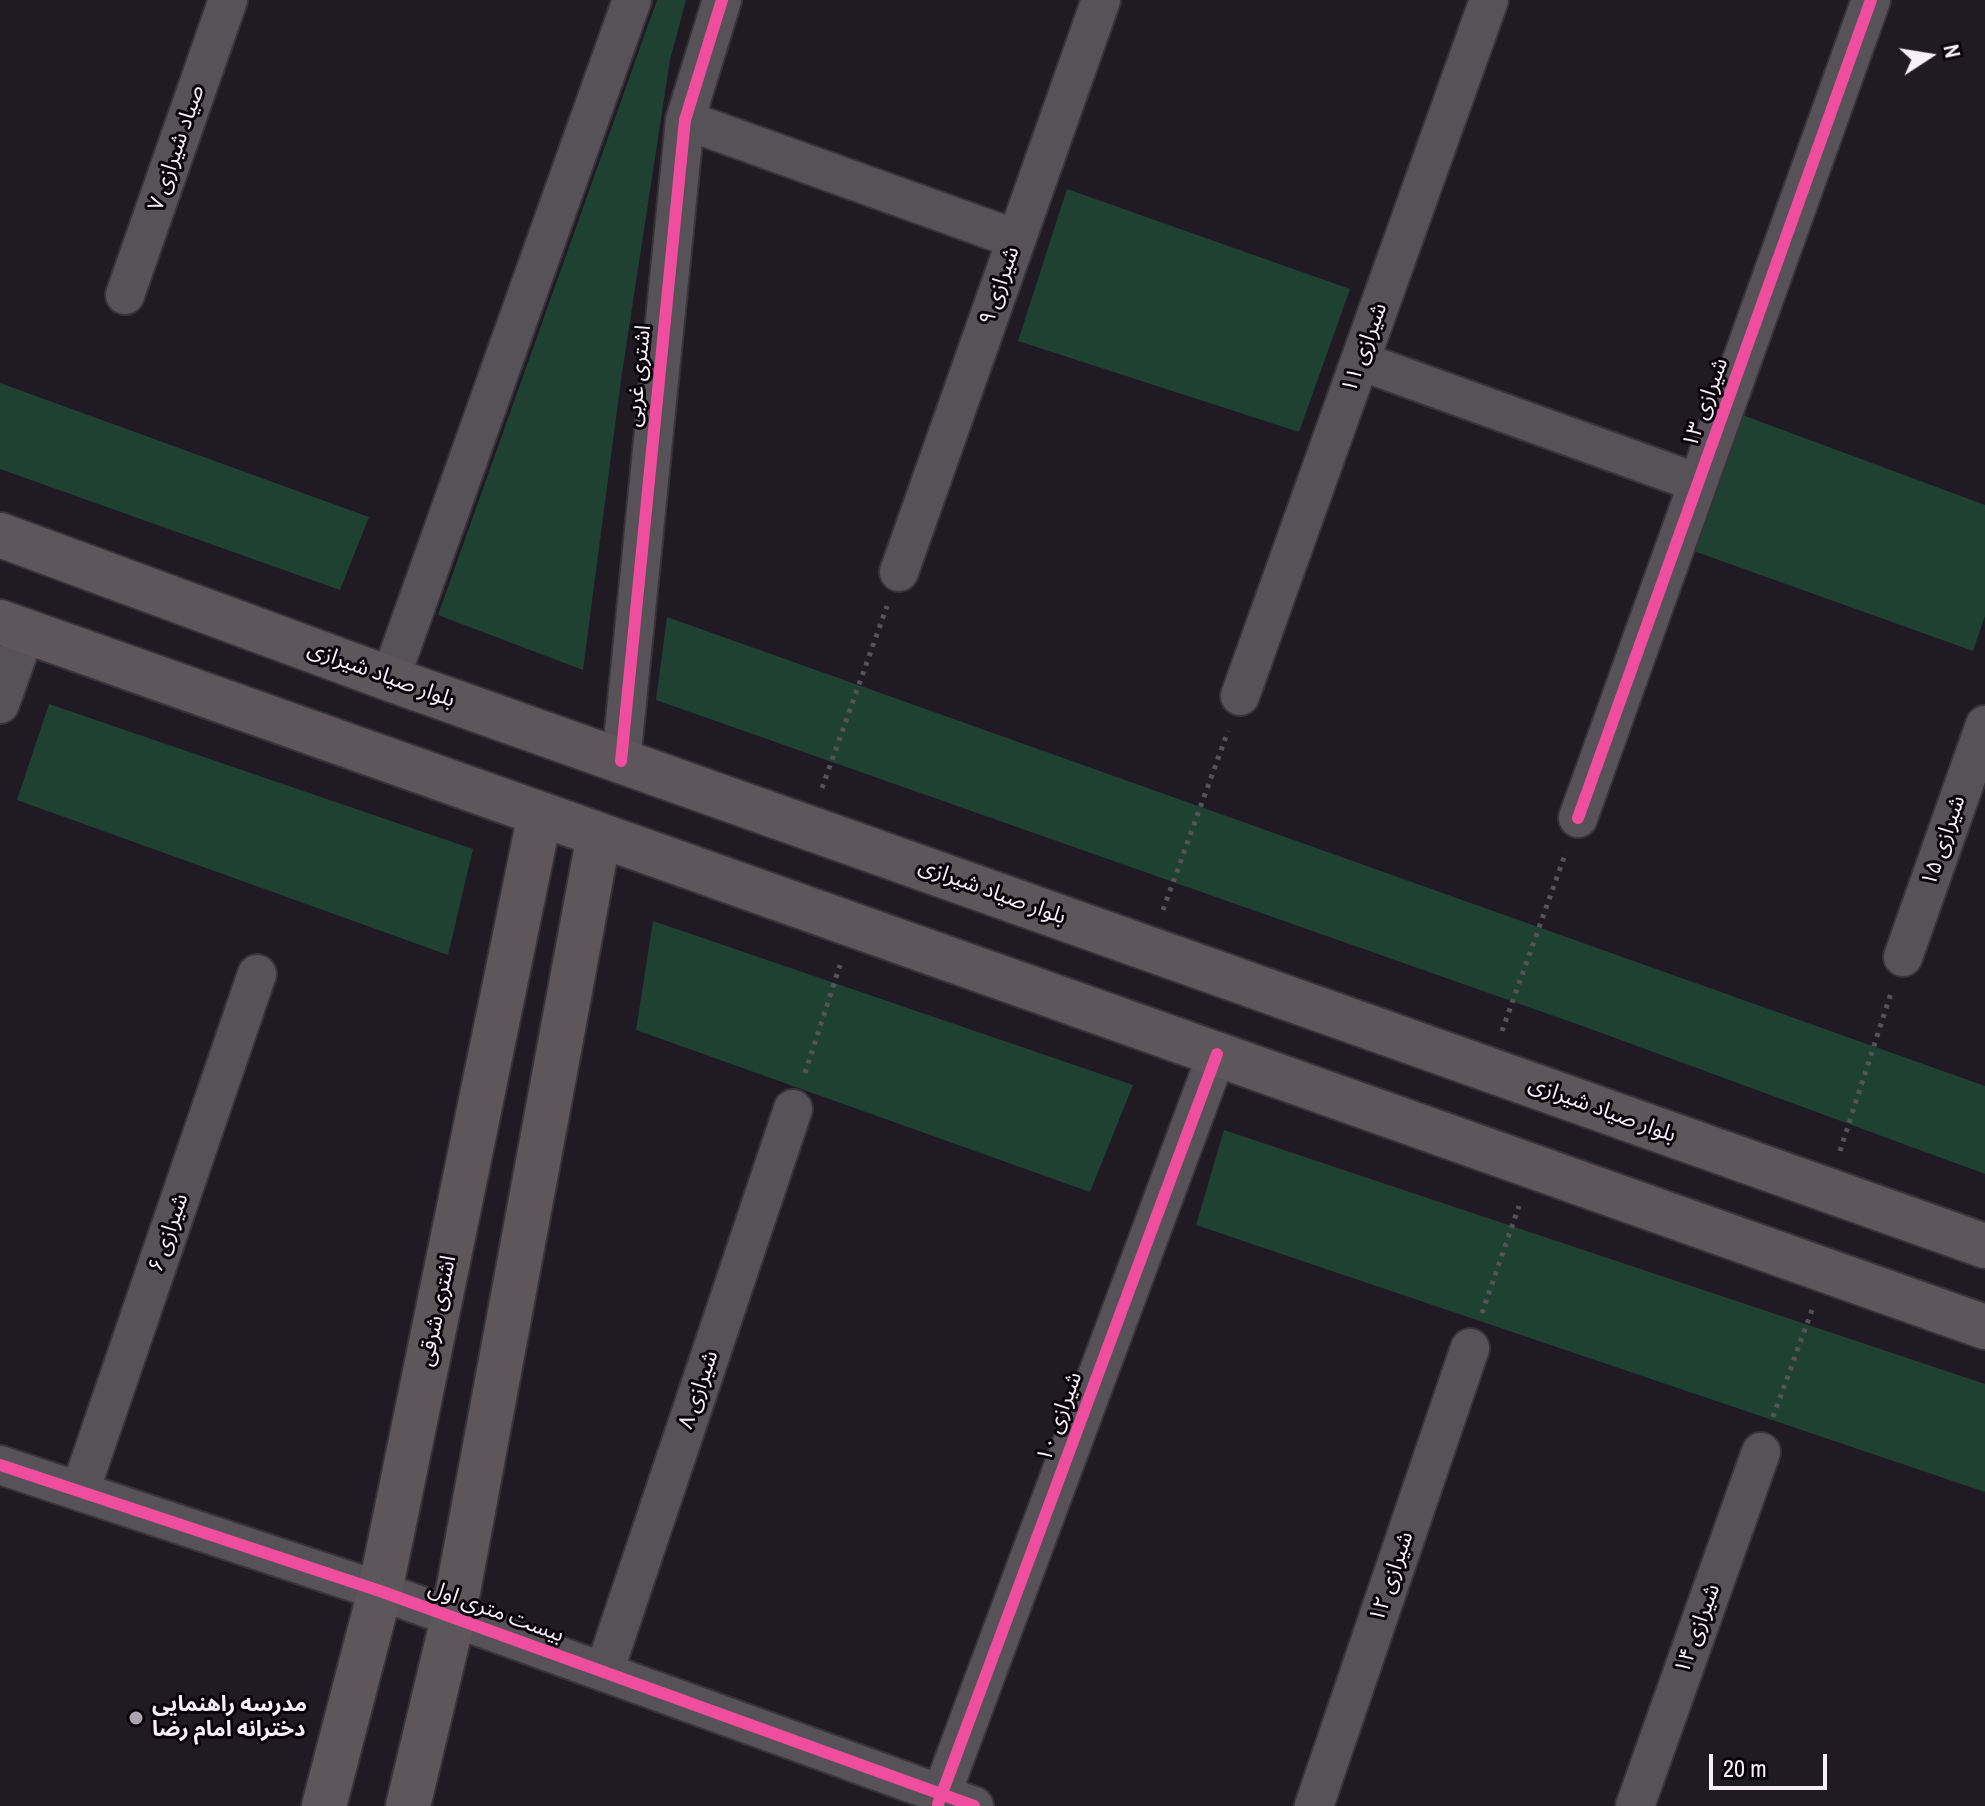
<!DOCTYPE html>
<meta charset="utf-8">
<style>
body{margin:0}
#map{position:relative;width:1985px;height:1806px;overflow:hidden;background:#201a22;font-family:"Archivo Narrow",sans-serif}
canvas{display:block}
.north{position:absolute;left:1889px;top:16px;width:80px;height:80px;-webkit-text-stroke:6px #09050a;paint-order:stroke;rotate:78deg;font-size:22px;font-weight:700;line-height:32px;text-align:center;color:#f7eff9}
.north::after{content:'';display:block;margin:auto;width:28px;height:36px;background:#f7eff9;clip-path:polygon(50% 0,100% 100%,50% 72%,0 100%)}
.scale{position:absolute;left:1709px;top:1754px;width:118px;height:36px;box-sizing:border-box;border:4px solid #f7eff9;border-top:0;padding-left:10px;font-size:24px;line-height:28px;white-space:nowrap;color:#f7eff9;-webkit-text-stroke:6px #09050a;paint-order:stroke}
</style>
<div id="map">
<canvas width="1985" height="1806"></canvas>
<div class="north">N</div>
<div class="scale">20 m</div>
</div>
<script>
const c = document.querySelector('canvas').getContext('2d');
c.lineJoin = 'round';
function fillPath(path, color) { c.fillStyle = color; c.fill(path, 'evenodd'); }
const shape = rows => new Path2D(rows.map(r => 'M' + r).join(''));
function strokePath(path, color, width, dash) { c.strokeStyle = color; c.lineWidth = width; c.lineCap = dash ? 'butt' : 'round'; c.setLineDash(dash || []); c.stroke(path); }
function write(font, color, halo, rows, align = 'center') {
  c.font = font + ' "Archivo Narrow","Noto Sans Arabic",sans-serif'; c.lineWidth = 6; c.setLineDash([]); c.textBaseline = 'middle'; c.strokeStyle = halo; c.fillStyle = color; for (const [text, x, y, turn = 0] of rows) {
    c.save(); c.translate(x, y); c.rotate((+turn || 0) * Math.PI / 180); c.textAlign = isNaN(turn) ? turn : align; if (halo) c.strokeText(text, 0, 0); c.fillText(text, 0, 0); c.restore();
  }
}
fillPath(shape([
 [657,0,686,0,670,60,621,380,583,670,438,615],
 [1067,189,1350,289,1299,432,1018,341],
 [0,383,369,517,340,590,0,469],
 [1737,413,1985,505,1985,616,1973,651,1691,550],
 [667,617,1985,1086,1985,1174,1588,1028,656,700],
 [49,704,473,849,448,955,17,800],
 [653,921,1133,1085,1090,1192,636,1030],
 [1224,1130,1985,1384,1985,1492,1196,1225]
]), '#1f4133');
const minor = shape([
 [685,120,1016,239],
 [125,295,228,0],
 [1360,361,1698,483],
 [899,572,1101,0],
 [390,679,632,0],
 [1240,696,1489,0],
 [0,704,26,631],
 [621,761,685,120,722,0],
 [1578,818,1871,0],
 [1903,957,1985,725],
 [0,1465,380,1591,974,1806],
 [80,1491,257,974],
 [604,1672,793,1109],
 [937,1806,1217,1054],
 [1314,1806,1470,1348],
 [1635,1806,1761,1452]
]);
const major = shape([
 [0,535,390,679,1985,1246],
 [0,622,1985,1327],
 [324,1806,380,1591,540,814],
 [408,1806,453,1618,599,835]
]);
strokePath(minor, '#373439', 42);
strokePath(major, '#373439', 48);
strokePath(shape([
 [822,788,887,606],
 [1163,910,1228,731],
 [1502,1031,1566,852],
 [805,1073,840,965],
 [1840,1151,1891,993],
 [1482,1313,1519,1206],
 [1773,1417,1812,1310]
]), '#575258', 5, [4, 6]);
strokePath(minor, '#575258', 38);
strokePath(major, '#5d565a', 44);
strokePath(shape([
 [621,761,685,120,722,0],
 [1578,818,1871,0],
 [0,1465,380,1591,974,1806],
 [938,1804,1217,1054]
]), '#ef4d9e', 12);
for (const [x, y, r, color] of [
 [136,1718,8,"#aca4ae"]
]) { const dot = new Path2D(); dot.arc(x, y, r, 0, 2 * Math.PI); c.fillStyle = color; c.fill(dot); strokePath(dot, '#09050a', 3); }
write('22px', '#f7eff9', '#09050a', [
 ["صیاد شیرازی ۷",177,148,-71],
 ["شیرازی ۹",1000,286,-71],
 ["شیرازی ۱۱",1365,348,-70],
 ["اشتری غربی",639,376,-84],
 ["شیرازی ۱۳",1706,403,-70],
 ["بلوار صیاد شیرازی",381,675,20],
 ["شیرازی ۱۵",1944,841,-71],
 ["بلوار صیاد شیرازی",992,892,20],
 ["بلوار صیاد شیرازی",1602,1110,20],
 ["شیرازی ۶",169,1233,-71],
 ["اشتری شرقی",438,1311,-78],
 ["شیرازی ۸",699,1390,-71],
 ["شیرازی ۱۰",1060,1417,-70],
 ["شیرازی ۱۲",1392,1577,-71],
 ["بیست متری اول",496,1612,20],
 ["شیرازی ۱۴",1698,1629,-70]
]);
write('bold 22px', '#f7eff9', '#09050a', [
 ["مدرسه راهنمایی",152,1705],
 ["دخترانه امام رضا",152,1730]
], 'left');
</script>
